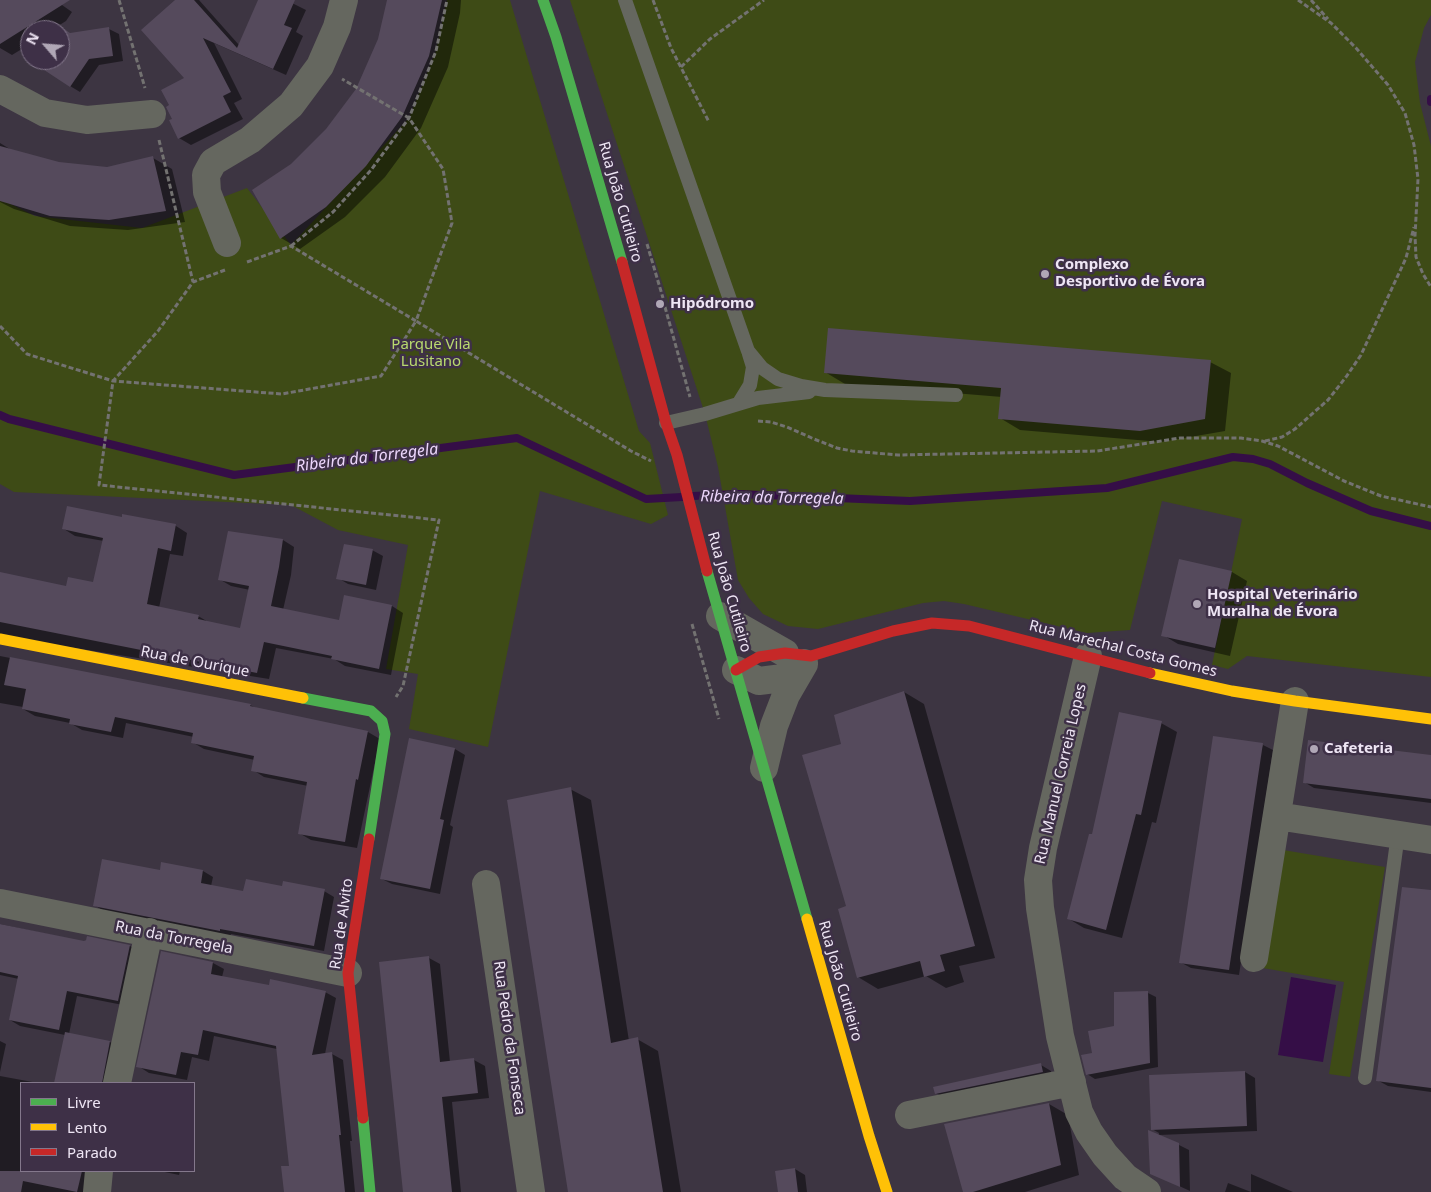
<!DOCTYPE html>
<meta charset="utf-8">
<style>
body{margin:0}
#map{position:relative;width:1431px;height:1192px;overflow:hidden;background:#3d3542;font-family:"Noto Sans",sans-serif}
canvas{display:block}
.legend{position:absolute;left:20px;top:1082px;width:175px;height:90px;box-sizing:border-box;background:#3e3047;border:1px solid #84788c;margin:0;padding:6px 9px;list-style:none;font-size:15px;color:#eee5f4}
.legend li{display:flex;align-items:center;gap:10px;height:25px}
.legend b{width:25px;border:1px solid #84788c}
.north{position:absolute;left:20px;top:20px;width:50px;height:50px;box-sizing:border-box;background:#3e3047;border:1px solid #84788c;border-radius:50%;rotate:297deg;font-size:14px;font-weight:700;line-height:20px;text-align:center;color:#eee5f4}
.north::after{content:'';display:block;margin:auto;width:18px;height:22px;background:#b0a7b6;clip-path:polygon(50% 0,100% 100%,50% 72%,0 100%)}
</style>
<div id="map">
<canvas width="1431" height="1192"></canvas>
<ul class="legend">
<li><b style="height:6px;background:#4caf50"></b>Livre</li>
<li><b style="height:6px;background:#ffc107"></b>Lento</li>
<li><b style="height:6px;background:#c62828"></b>Parado</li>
</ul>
<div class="north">N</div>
</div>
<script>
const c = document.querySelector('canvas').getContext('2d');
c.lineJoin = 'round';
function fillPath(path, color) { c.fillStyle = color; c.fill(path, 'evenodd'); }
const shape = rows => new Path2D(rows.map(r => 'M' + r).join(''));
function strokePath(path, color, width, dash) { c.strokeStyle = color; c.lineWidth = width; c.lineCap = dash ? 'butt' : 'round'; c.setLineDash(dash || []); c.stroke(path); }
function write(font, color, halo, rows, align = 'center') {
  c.font = font + ' "Noto Sans",sans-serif'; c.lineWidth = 5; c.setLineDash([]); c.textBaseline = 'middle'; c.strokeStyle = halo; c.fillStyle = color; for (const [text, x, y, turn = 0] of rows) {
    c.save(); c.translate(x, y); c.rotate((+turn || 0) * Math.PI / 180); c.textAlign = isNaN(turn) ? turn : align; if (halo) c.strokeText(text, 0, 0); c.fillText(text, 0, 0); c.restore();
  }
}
fillPath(shape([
 [447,0,510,0,639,431,650,443,668,515,651,524,540,491,488,747,409,729,418,674,386,669,408,545,338,530,291,505,14,492,0,484,0,199,35,216,142,228,247,188,291,245,409,118,436,51],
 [570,0,1431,0,1431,15,1424,28,1415,62,1420,103,1431,146,1431,677,1247,656,1228,669,1212,665,1242,519,1162,501,1130,630,1087,633,964,604,944,601,923,603,818,629,788,626,763,614,749,598,738,580,718,467,705,414],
 [1277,849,1385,867,1350,1077,1329,1074,1344,982,1257,967]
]), '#3e4b16');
fillPath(shape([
 [1291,977,1336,985,1323,1062,1278,1055]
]), '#350e47');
fillPath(shape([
 [0,0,59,0,62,5,72,12,66,21,58,26,71,34,109,29,119,34,123,61,99,65,80,92,70,86,35,60,60,60,60,30,55,30,57,27,52,30,30,30,30,44,12,55,0,48],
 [177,0,199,0,239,45,260,0,286,0,306,10,296,32,303,36,286,75,214,43,242,99,234,103,243,119,191,145,179,138,174,119,186,79],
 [388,0,461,0,460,13,448,67,421,128,385,177,345,217,300,249,281,238,292,165,327,130,357,90,379,40],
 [0,143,13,151,59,164,107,168,153,158,172,169,185,222,128,230,70,226,14,209,0,202],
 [1210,362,1231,373,1225,431,1161,442,1020,430,1000,418,1002,397,845,384,825,372],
 [122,519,176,526,187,533,183,556,170,554,159,608,198,616,210,623,241,629,250,590,231,586,219,579,283,540,294,547,291,575,283,610,340,622,392,606,403,613,391,675,345,666,334,659,276,648,269,679,0,636,0,574,67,587,94,584,104,541,75,536,64,529],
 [372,550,383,556,376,590,348,584,338,578],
 [1180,560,1232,572,1247,581,1230,656,1178,644,1163,635],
 [0,656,250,705,258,709,368,732,380,739,357,848,311,840,299,833,308,786,264,777,253,770,255,760,204,749,192,742,194,737,126,723,123,738,82,730,70,723,35,716,23,709,23,707,0,703],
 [904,692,924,704,995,958,959,966,964,982,946,988,926,976,878,989,858,977,847,907],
 [1161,723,1177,732,1156,823,1152,822,1122,938,1084,928,1069,919,1093,836],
 [1263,745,1273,750,1239,975,1191,968,1180,962],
 [455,749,465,755,450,825,453,827,440,894,392,884,382,879],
 [1431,756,1431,803,1314,788,1304,782],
 [570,789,591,800,629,1041,637,1039,658,1051,681,1192,569,1192],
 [161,871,203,871,213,877,211,886,244,893,283,888,324,891,334,897,324,951,231,934,230,936,104,911,94,905],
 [1431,892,1431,1092,1388,1086,1377,1080],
 [0,924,84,942,88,938,130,946,140,952,128,1006,77,996,69,1034,110,1042,120,1048,110,1083,55,1083,65,1035,20,1026,10,1020,19,979,0,975],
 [162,953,213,963,224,969,222,977,270,987,325,992,336,998,325,1054,332,1054,343,1060,352,1141,350,1141,355,1192,286,1192,290,1167,277,1049,214,1036,209,1061,192,1057,187,1080,149,1073,138,1066],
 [429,958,440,964,450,1062,474,1060,485,1066,489,1098,452,1102,461,1192,405,1192],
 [1148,993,1156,997,1158,1067,1095,1079,1087,1074,1093,1054,1116,1027],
 [0,1041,6,1044,0,1072],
 [1041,1065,1051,1071,1052,1077,946,1099,936,1093],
 [1245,1072,1255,1078,1257,1131,1159,1135,1189,1150,1190,1191,1151,1173,1159,1133,1152,1129,1150,1076],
 [0,1076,38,1083,21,1083,21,1171,93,1171,89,1192,22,1192,0,1187],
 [1049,1104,1068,1115,1079,1175,1025,1192,965,1192],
 [795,1169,805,1175,807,1192,779,1192],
 [160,1171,180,1171,179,1175],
 [1251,1174,1293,1192,1251,1192],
 [1228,1183,1251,1192,1225,1192]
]), '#0007');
strokePath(shape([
 [1431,99,1431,102],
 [0,415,9,419,234,475,517,438,646,499,682,497],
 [693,496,738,494,910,501,1107,488,1233,457,1253,459,1270,464,1307,483,1371,511,1431,526]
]), '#350e47', 8);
fillPath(shape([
 [0,0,70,0,0,44],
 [175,0,194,0,237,48,258,0,295,0,284,25,292,28,273,69,203,38,231,92,223,96,231,112,178,139,169,120,172,119,166,107,169,105,161,90,184,78,141,30],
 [387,0,442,0,429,56,402,117,366,166,326,207,280,239,252,190,291,164,326,129,356,89,378,39],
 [57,24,70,33,109,27,113,56,89,59,70,87,32,62,34,60,60,60,60,30,53,30],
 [0,146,59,162,107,167,153,156,166,211,109,220,50,216,0,201],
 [828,328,1211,360,1205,419,1140,431,998,419,1001,388,824,373],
 [67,506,122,517,122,514,176,524,171,551,158,548,147,604,199,615,198,619,240,628,249,586,218,580,228,531,283,539,279,567,271,606,339,620,344,595,392,605,379,669,331,659,332,656,264,642,257,673,0,622,0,572,66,586,68,577,93,582,103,538,62,529],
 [344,544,373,549,366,585,336,579],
 [1179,559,1232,571,1215,648,1161,636],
 [10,657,251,704,250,706,368,731,358,780,356,779,345,842,298,834,307,782,251,771,254,756,191,743,193,733,115,717,111,732,69,724,70,719,22,709,26,689,4,685],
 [904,691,975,946,940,955,945,971,924,977,920,961,857,978,838,909,846,906,802,755,841,744,834,715],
 [1119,712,1162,721,1141,815,1136,814,1106,930,1067,919,1089,834,1092,834],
 [1213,736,1263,743,1229,970,1179,963],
 [409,738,455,748,440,819,444,820,430,889,380,879],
 [1308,740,1431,755,1431,799,1303,783],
 [571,787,611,1043,638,1037,663,1192,568,1192,507,800],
 [102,859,160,870,161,862,203,870,201,883,243,891,246,879,282,886,283,881,325,889,314,946,220,929,220,931,93,906],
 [1402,887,1431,890,1431,1088,1376,1081],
 [0,924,84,941,86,940,87,936,130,945,118,1001,67,991,59,1030,9,1020,18,976,0,972],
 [161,951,213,962,211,974,269,985,270,979,326,991,312,1055,332,1052,341,1135,339,1135,345,1192,284,1192,281,1166,289,1166,276,1046,203,1030,198,1055,181,1052,176,1075,136,1067],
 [429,956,440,1062,474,1058,478,1093,442,1097,452,1192,403,1192,379,962],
 [1148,991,1150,1063,1086,1075,1081,1055,1092,1053,1088,1031,1114,1026,1114,992],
 [65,1032,110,1041,102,1083,54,1083],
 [1041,1063,1043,1072,935,1094,933,1087],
 [1245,1071,1247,1126,1151,1130,1149,1075],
 [1049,1103,1061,1165,973,1192,963,1192,944,1124],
 [1148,1130,1179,1143,1180,1187,1150,1174],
 [795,1168,798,1192,778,1192,775,1171],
 [0,1171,82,1171,77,1192,23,1181,21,1192,0,1192]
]), '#554a5c');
strokePath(shape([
 [119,0,145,88],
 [653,0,671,48,709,122],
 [1298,0,1331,23,1356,48,1388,85,1405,113,1414,145,1418,179,1415,236,1416,257,1423,274,1431,287],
 [1311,0,1328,19],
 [681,67,710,39,764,0],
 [159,140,193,282],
 [647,244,663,298],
 [291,246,333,212,371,170,409,118,436,51,447,0],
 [247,262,291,246,416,321,452,223,443,169,409,118,342,79],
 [225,270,193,282,158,331,113,381,99,485,439,520,403,686,396,697],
 [665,307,690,397],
 [0,326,27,354,113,381,282,394,381,376,416,321,631,451,651,461],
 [758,421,771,422,787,427,814,439,837,448,852,451,898,455,1097,451,1180,438,1241,438,1262,441,1278,446,1344,481,1381,496,1431,507],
 [1265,441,1282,437,1295,429,1328,400,1346,377,1361,355,1406,258,1414,227],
 [692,624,719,719]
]), '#737271', 3, [5, 2.5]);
strokePath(shape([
 [625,0,748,351,762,368,778,379,801,386,825,390,956,395],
 [739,403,750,385,753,367,749,354],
 [666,423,705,414,758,398,809,392],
 [1365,1078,1398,834]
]), '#65675f', 14);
strokePath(shape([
 [0,89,45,113,87,120,152,114],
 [227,243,207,192,206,175,213,162,250,140,291,105,320,66,337,27,344,0],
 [720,616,785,653],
 [1088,656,1043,848,1038,880,1040,908,1060,1036,1079,1112,1089,1132,1105,1155,1125,1177,1147,1192],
 [736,670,759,681,783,678,804,663],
 [764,768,774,726,786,695,804,664],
 [1277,816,1431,840],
 [486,884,531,1192],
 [0,903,348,973],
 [1254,958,1295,701],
 [117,1083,149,932],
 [909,1115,1072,1082],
 [97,1192,99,1171]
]), '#65675f', 28);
strokePath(shape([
 [543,0,556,37,622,262],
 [707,571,807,919],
 [303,698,371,711,382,721,385,734,369,839],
 [363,1118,370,1192]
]), '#4caf50', 11);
strokePath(shape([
 [0,639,303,698],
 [1150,673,1232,691,1295,701,1431,719],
 [807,919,869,1136,887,1192]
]), '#ffc107', 11);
strokePath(shape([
 [622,262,666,423,677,455,707,571],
 [736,670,759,657,785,653,811,656,893,631,932,623,969,626,1150,673],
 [363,1118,348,973,369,839]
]), '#c62828', 11);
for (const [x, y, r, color] of [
 [1045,274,5,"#b0a7b6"],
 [660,304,5,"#b0a7b6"],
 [1197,604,5,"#b0a7b6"],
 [1314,749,5,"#b0a7b6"]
]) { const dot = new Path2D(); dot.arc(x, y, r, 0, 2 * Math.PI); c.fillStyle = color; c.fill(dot); strokePath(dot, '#3e3047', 2); }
write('15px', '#eee5f4', '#3e3047', [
 ["Rua João Cutileiro",620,202,74],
 ["Rua João Cutileiro",729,592,74],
 ["Rua Marechal Costa Gomes",1123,649,14],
 ["Rua de Ourique",195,662,11],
 ["Rua Manuel Correia Lopes",1061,774,-77],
 ["Rua de Alvito",342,924,-82],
 ["Rua da Torregela",174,938,11],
 ["Rua João Cutileiro",840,981,74],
 ["Rua Pedro da Fonseca",509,1038,82]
]);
write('bold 15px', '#eee5f4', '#3e3047', [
 ["Complexo",1055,265],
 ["Desportivo de Évora",1055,282],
 ["Hipódromo",670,304],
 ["Hospital Veterinário",1207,595],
 ["Muralha de Évora",1207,612],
 ["Cafeteria",1324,749]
], 'left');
write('15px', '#b8d96e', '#3e3047', [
 ["Parque Vila",431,345],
 ["Lusitano",431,362]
]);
write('italic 16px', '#ecd6fb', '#3e3047', [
 ["Ribeira da Torregela",367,458,-7],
 ["Ribeira da Torregela",772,498,1]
]);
</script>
